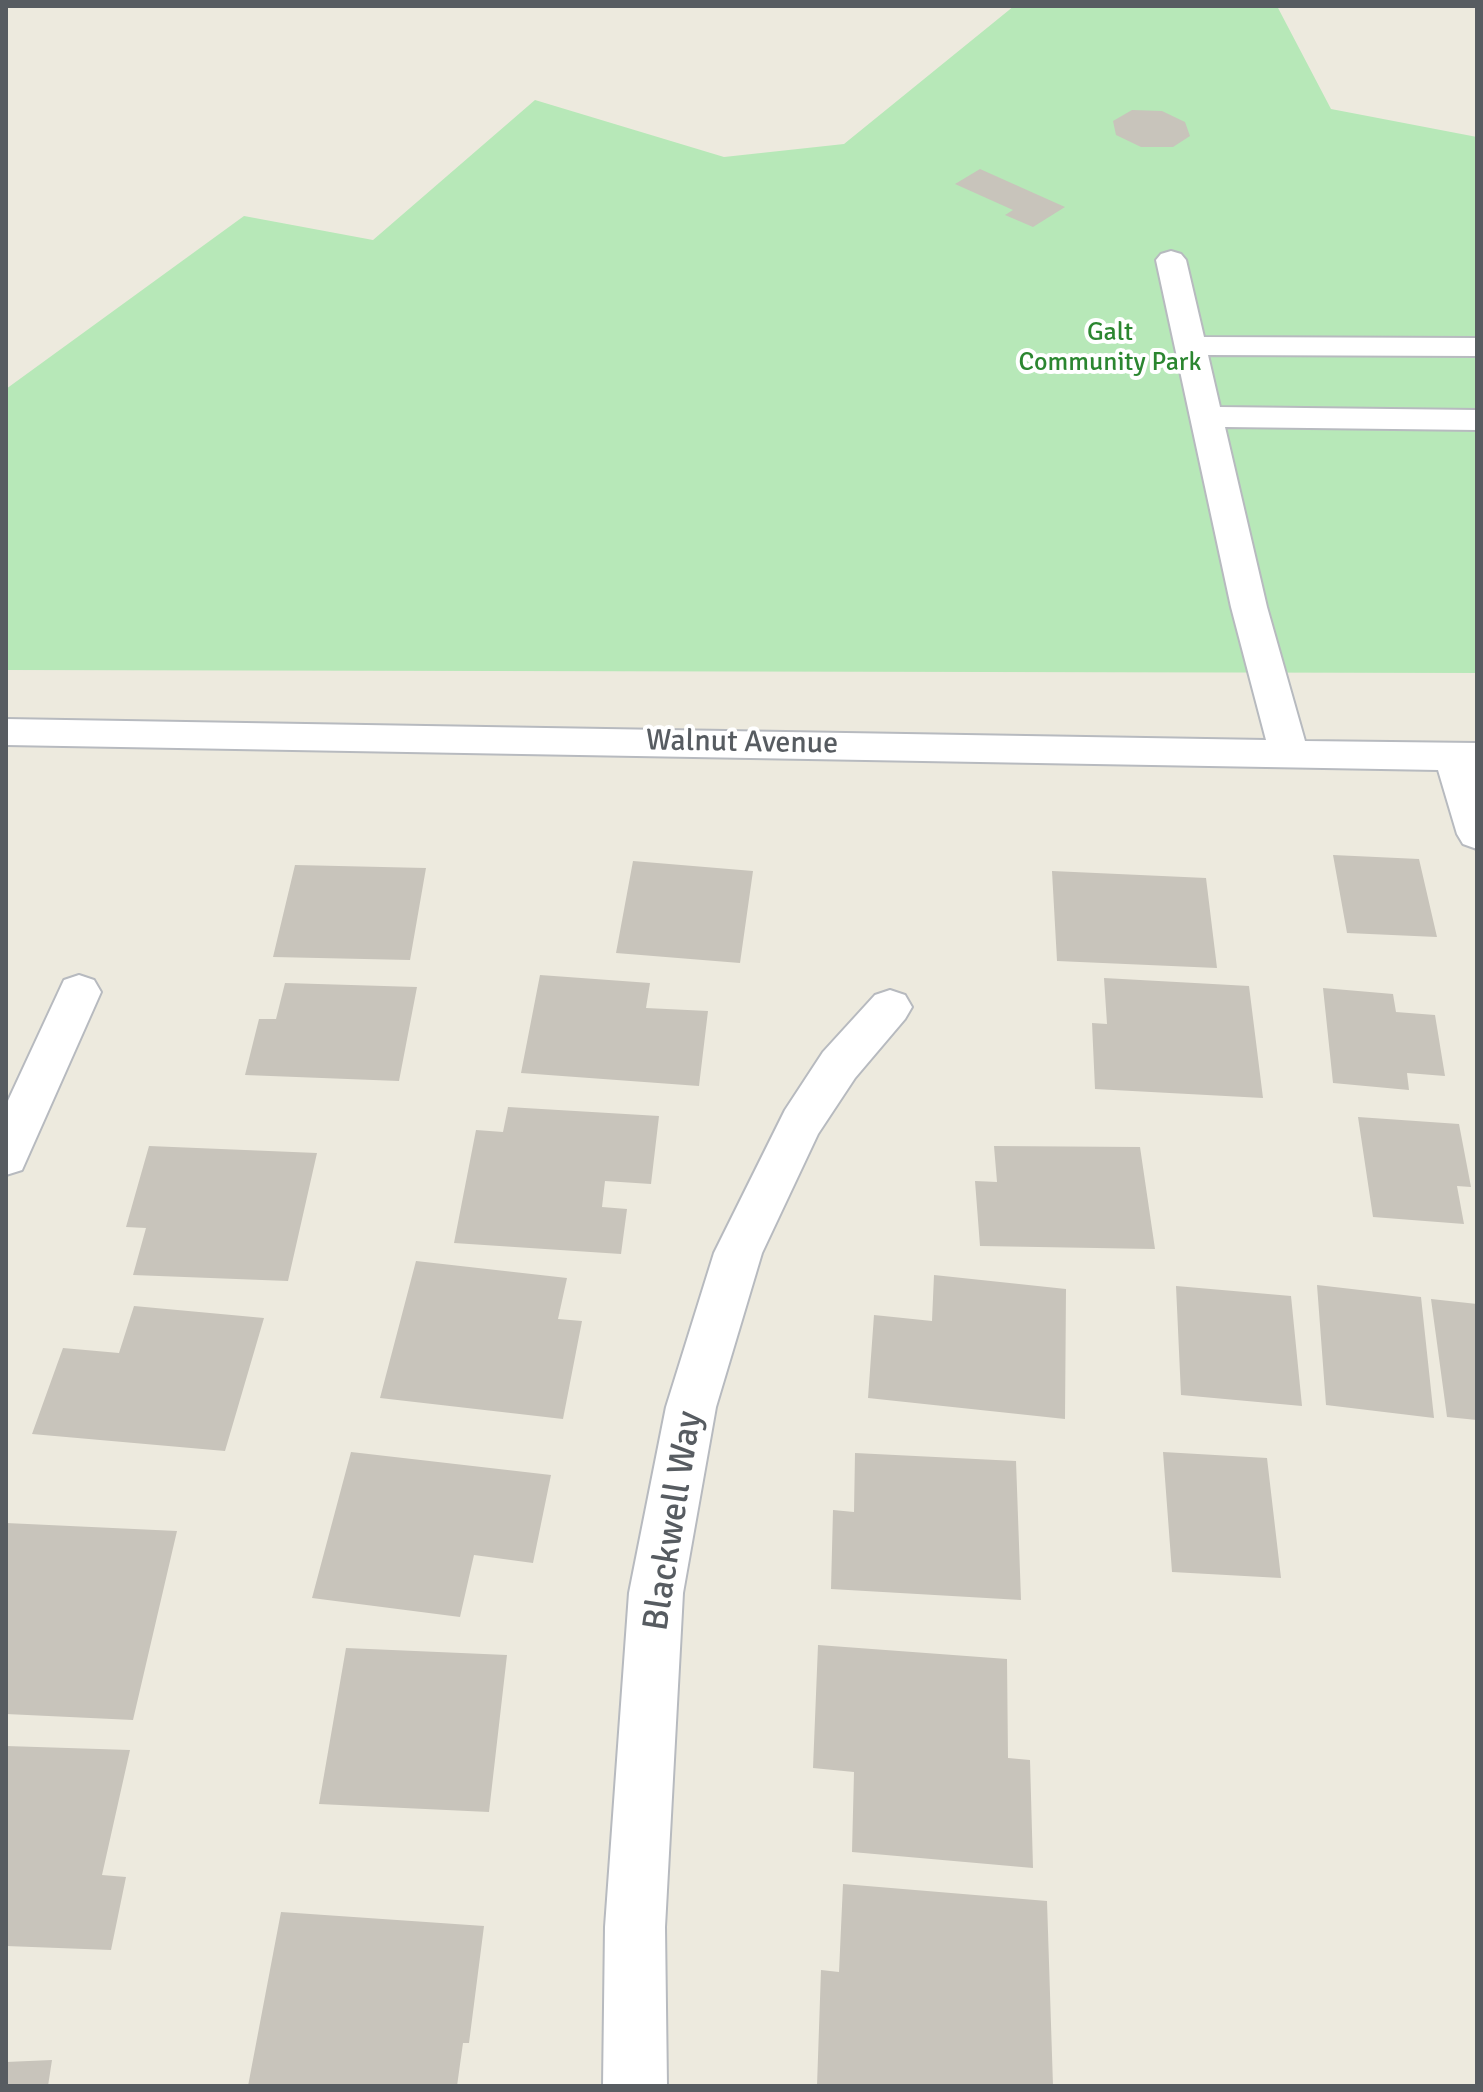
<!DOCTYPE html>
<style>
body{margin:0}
#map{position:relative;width:1483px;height:2092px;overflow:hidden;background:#edeade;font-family:Signika,sans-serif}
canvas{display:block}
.frame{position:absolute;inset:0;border:8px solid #575c61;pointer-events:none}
</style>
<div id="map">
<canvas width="1483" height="2092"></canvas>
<div class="frame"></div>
</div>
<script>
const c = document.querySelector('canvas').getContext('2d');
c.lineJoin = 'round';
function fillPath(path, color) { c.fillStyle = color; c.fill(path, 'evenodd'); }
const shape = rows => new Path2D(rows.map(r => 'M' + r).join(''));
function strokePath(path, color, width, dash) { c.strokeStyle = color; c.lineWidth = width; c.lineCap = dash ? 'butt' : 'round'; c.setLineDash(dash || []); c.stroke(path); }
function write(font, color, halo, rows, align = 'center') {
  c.font = font + ' Signika,sans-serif'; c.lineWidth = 8; c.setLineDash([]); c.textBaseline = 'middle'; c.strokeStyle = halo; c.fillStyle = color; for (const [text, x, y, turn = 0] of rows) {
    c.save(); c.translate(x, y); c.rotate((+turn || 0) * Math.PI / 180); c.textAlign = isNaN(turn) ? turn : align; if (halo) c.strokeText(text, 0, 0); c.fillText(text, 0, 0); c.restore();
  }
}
fillPath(shape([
 [1014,6,1277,6,1331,109,1477,137,1477,673,6,670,6,389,244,216,373,240,535,100,724,157,844,144]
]), '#b7e8b8');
fillPath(shape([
 [1132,110,1162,111,1185,122,1190,136,1173,147,1141,147,1116,135,1113,121],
 [980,169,1065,207,1033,227,1005,215,1013,210,955,184],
 [1333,855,1419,859,1437,937,1347,933],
 [633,861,753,871,740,963,616,953],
 [295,865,426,868,410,960,273,957],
 [1052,871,1206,878,1217,968,1057,961],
 [540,975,650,983,646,1008,708,1011,699,1086,521,1073],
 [1104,978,1249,986,1263,1098,1095,1089,1092,1023,1107,1024],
 [285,983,417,987,399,1081,245,1075,259,1019,276,1019],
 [1323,988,1393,994,1396,1012,1435,1015,1445,1076,1407,1073,1409,1090,1333,1083],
 [508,1107,659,1116,651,1184,605,1181,602,1207,627,1209,621,1254,454,1243,476,1130,503,1132],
 [1358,1117,1459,1124,1471,1187,1457,1186,1464,1224,1373,1217],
 [149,1146,317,1153,288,1281,133,1275,146,1228,126,1227],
 [994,1146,1140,1147,1155,1249,980,1246,975,1181,997,1182],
 [416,1261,567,1278,558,1319,582,1321,563,1419,380,1398],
 [934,1275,1066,1289,1065,1419,868,1398,874,1315,932,1321],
 [1317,1285,1421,1297,1434,1418,1326,1405],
 [1176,1286,1291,1296,1302,1406,1181,1395],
 [1431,1299,1477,1304,1477,1420,1447,1417],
 [134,1306,264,1318,225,1451,32,1434,63,1348,119,1353],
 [351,1452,551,1475,533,1563,474,1555,460,1617,312,1598],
 [1163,1452,1267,1458,1281,1578,1172,1572],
 [855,1453,1016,1461,1021,1600,831,1589,833,1510,854,1512],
 [6,1523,177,1531,133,1720,6,1714],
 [818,1645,1007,1659,1008,1758,1030,1760,1033,1868,852,1852,854,1772,813,1768],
 [346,1648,507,1655,489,1812,319,1804],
 [6,1746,130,1750,102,1875,126,1877,111,1950,6,1946],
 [843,1884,1047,1901,1053,2086,817,2086,821,1970,839,1972],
 [281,1912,484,1926,469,2043,463,2043,457,2086,248,2086],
 [52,2060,48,2086,6,2086,6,2062]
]), '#c8c4bb');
const minor = shape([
 [1171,251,1181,254,1186,260,1204,337,1477,338,1477,356,1208,355,1220,407,1477,410,1477,430,1225,427,1267,607,1305,741,1477,743,1477,849,1463,844,1457,834,1438,770,6,745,6,719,1266,740,1231,607,1156,260,1161,254,1171,251],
 [79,975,94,980,101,992,22,1170,6,1175,6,1105,64,980,79,975],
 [890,990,905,995,912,1007,905,1019,855,1078,818,1134,762,1253,716,1407,683,1593,665,1927,667,2086,603,2086,605,1927,629,1593,666,1407,714,1253,785,1110,823,1052,875,995,890,990]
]);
strokePath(minor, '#b7babf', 4);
fillPath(minor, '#fff');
write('26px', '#2b8630', '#fff', [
 ["Galt",1110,333],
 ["Community Park",1110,363]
]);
write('30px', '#575c61', '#fff', [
 ["Walnut Avenue",742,743,1]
]);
write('36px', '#575c61', '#fff', [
 ["Blackwell Way",674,1521,-81]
]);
</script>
